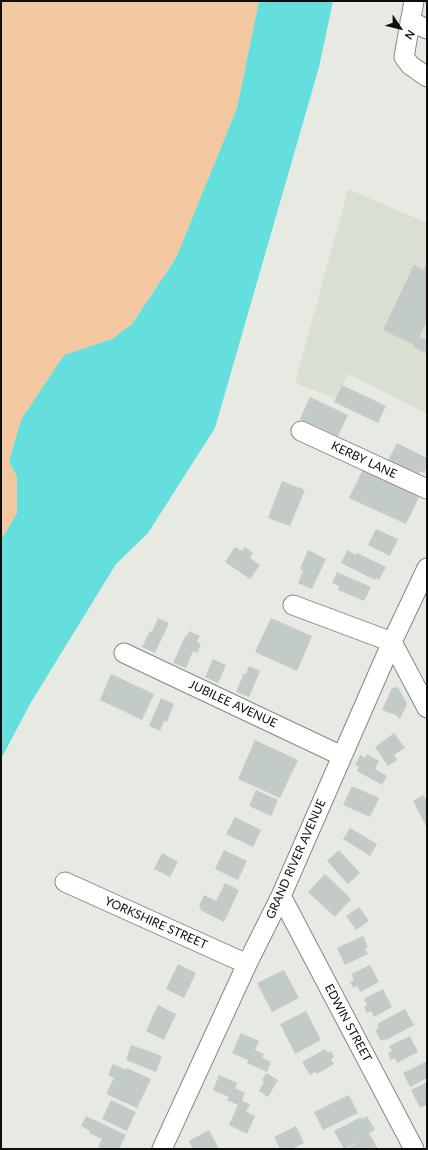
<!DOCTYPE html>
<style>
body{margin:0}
#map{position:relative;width:428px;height:1150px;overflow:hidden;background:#e6eae2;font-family:Lato,sans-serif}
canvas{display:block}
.frame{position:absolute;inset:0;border:2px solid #0e0f0c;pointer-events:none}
.north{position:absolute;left:380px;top:8px;width:40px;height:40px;-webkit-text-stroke:3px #fff;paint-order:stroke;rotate:125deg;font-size:11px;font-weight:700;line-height:16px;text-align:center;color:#0e0f0c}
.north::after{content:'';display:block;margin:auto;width:14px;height:18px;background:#0e0f0c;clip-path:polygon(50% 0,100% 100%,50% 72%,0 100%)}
</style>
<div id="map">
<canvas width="428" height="1150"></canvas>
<div class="frame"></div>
<div class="north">N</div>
</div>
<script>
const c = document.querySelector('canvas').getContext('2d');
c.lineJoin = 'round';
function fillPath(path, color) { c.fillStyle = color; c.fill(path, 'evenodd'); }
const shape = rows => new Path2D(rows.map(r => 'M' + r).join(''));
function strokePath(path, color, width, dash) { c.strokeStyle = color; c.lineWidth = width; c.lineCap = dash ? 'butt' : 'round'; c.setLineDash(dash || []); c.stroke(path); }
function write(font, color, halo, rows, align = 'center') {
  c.font = font + ' Lato,sans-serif'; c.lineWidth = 3; c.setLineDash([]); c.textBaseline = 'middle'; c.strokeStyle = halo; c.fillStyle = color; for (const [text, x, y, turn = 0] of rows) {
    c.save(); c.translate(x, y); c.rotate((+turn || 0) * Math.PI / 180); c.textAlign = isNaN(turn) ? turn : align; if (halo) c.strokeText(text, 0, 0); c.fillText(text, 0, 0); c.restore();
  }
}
fillPath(shape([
 [348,189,427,223,427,414,348,374,337,399,295,383]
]), '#d9e0d1');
fillPath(shape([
 [1,1,259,1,237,108,176,258,132,324,112,339,64,355,21,420,9,460,17,477,17,513,1,540]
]), '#f3c7a0');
fillPath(shape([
 [259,1,333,1,319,67,215,428,148,533,116,564,30,704,1,759,1,540,17,513,17,477,9,461,21,420,64,355,112,339,132,324,176,258,237,108]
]), '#64dfdd');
fillPath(shape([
 [427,262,427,321,419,337,427,340,427,349,425,353,413,347,414,345,383,330,414,265,423,270],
 [342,385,386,406,378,423,334,402],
 [310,397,348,415,338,436,300,419],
 [397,443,427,458,427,466,424,473,420,471,418,475,388,460],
 [364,467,421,493,406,524,349,498],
 [282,481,305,490,290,526,268,518],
 [376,529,398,539,390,556,368,545],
 [235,547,242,551,245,547,253,553,250,558,260,565,250,579,225,562],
 [308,550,326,559,312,589,298,583,303,571,300,569],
 [347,550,356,555,357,553,386,567,379,580,376,578,375,580,341,563],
 [337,572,371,587,364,601,338,590,339,586,332,583],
 [158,618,169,623,155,653,142,647,150,631,152,632],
 [271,618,312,636,297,671,255,652],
 [189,631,200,636,197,642,201,644,197,653,193,651,186,668,173,663,185,636,187,636],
 [213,659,226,665,218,683,205,677],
 [249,666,260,671,249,697,236,692,244,673,246,674],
 [111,674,154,694,142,720,100,700],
 [398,687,407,704,400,719,397,717,398,716,382,710,392,688],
 [161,698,174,704,167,722,164,721,160,731,149,726],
 [394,733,405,748,394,755,397,760,388,766,375,747],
 [255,740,298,760,280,798,238,779],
 [367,754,379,761,375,769,387,776,382,785,357,771,359,767,355,765,360,755,365,758],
 [352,786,379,798,370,817,343,805],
 [256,790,278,800,271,816,249,806],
 [423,795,427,801,427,828,413,801],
 [235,817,261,830,253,847,226,834],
 [350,828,377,844,370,856,343,839],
 [224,850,247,861,238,880,215,869],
 [339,850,360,873,348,884,327,861],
 [162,853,178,862,170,877,154,869],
 [325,874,351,899,335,917,308,892],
 [225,883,239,890,224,922,200,910,201,908,199,906,204,895,216,901],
 [359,907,369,921,356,930,346,916],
 [363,936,368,947,365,948,368,954,345,965,337,948],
 [178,964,196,973,184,998,166,989],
 [370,965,379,982,360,992,357,986,353,988,350,982,354,980,351,974],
 [284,970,299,998,272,1012,257,983],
 [383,989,392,1007,374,1017,371,1011,367,1013,364,1007,367,1005,364,999],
 [158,1005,176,1014,164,1040,146,1031],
 [405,1009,414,1025,386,1040,385,1039,381,1041,375,1030,379,1028,377,1024],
 [306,1011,321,1040,295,1054,280,1024],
 [241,1033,259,1041,255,1050,264,1054,262,1058,271,1062,267,1072,247,1063,248,1060,232,1053],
 [410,1036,418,1052,397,1063,395,1058,391,1060,388,1053,392,1051,389,1046],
 [131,1045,162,1056,156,1072,126,1060],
 [325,1049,328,1053,331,1051,334,1057,331,1059,334,1064,317,1074,316,1071,310,1075,302,1062],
 [427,1061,427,1078,410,1087,403,1073],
 [113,1064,126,1070,127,1068,151,1079,137,1108,106,1094,114,1078,108,1075],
 [266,1073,278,1080,268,1097,259,1091,264,1082,262,1080],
 [219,1075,237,1083,235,1088,245,1093,242,1101,250,1104,246,1112,255,1116,247,1134,229,1125,238,1105,227,1100,229,1097,213,1090],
 [427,1082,427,1105,420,1108,411,1090],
 [349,1095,358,1113,323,1130,314,1112],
 [111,1100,136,1112,127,1131,102,1119],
 [86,1116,126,1135,119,1149,103,1149,98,1147,102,1139,89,1133,90,1131,81,1126],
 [367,1116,375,1130,369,1133,378,1149,346,1149,362,1140,344,1149,334,1131,361,1117,362,1119],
 [296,1126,304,1143,292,1149,280,1149,274,1137],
 [209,1130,219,1149,193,1149,189,1141]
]), '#c2cbc6');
const minor = shape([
 [414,1,404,57,410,65,427,77],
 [410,21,427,29],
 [301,431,427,489],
 [293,605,392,642,427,708],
 [124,653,342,756],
 [65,882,247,964],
 [281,896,414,1149],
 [162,1149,247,964,281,896,392,642,427,568]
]);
strokePath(minor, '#858881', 21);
strokePath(minor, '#fff', 19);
write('12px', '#0e0f0c', '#fff', [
 ["KERBY LANE",364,460,25],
 ["JUBILEE AVENUE",233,704,25],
 ["GRAND RIVER AVENUE",296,859,-66],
 ["YORKSHIRE STREET",156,923,24],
 ["EDWIN STREET",348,1023,62]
]);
</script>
